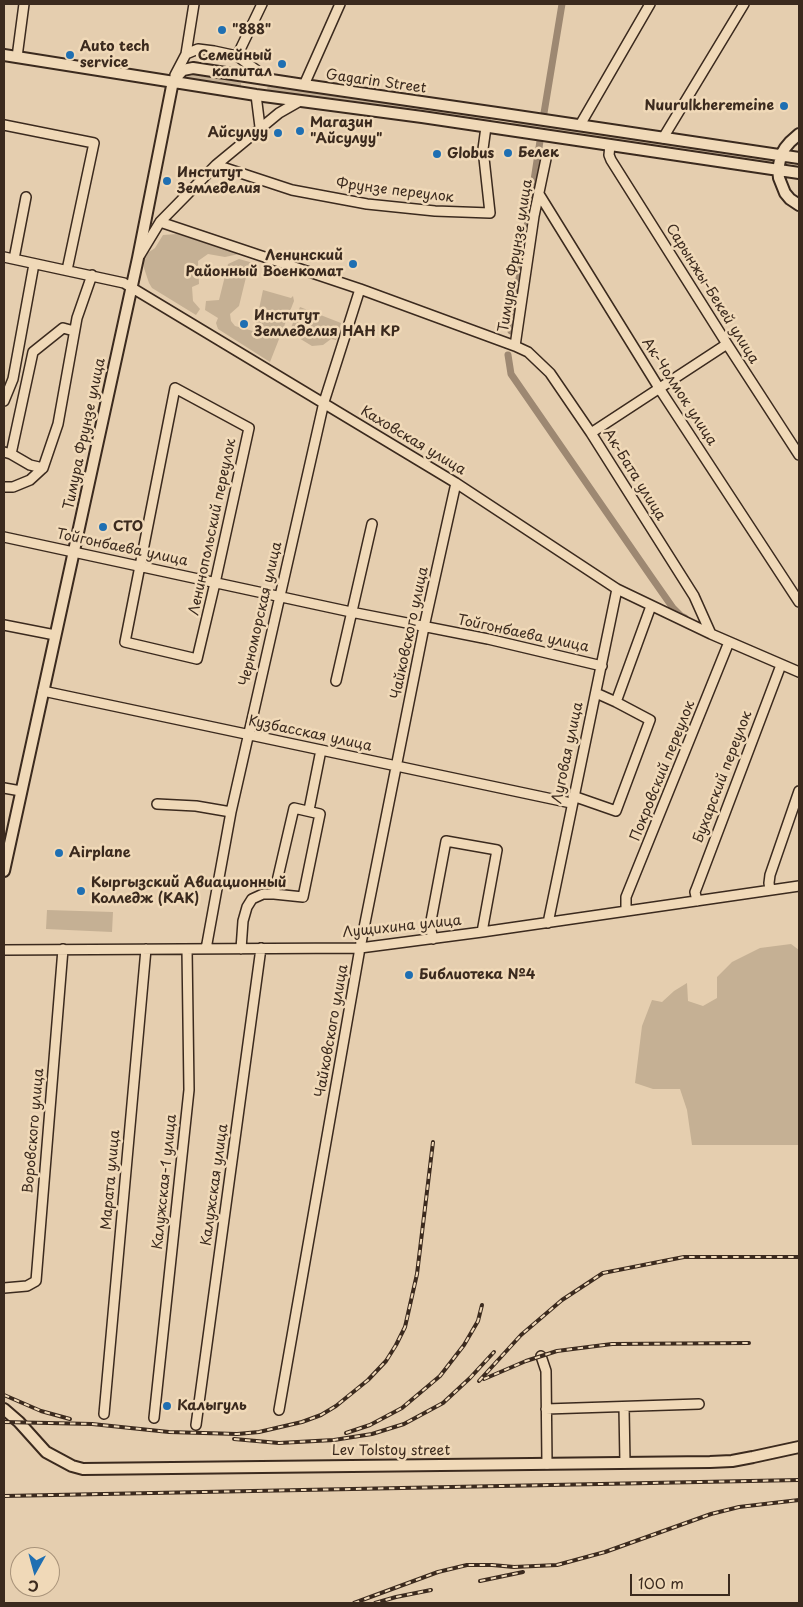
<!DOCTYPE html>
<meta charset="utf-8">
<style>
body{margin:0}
#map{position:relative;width:803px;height:1607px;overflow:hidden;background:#e5ceaf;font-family:"Playpen Sans",sans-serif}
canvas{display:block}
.frame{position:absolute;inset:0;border:5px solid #3b2a1e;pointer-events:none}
.north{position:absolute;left:10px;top:1547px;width:50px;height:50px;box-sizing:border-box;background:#f0d9b8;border:1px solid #a8937a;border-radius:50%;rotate:187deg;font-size:14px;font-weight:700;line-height:20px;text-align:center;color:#3b2a1e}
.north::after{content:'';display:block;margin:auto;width:18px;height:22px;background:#1f6fb2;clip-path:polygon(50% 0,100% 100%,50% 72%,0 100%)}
.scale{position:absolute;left:630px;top:1574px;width:100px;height:22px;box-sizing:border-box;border:2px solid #3b2a1e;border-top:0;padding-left:6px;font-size:15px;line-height:18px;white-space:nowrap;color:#3b2a1e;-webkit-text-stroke:4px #f0d9b8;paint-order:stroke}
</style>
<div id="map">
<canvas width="803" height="1607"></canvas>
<div class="frame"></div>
<div class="north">С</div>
<div class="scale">100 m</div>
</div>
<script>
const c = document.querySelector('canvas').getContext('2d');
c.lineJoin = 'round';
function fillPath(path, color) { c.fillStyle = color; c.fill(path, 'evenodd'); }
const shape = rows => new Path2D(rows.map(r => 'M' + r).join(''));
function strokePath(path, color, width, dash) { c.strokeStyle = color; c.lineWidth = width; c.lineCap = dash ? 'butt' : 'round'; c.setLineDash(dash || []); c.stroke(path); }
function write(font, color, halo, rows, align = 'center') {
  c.font = font + ' "Playpen Sans",sans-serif'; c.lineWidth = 5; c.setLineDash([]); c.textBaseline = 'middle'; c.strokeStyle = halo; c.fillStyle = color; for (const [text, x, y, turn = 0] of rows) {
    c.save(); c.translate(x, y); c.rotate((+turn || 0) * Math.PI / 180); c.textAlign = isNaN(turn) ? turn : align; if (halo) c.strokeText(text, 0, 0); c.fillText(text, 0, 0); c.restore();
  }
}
fillPath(shape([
 [191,71,232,79,241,83,241,86,233,87,190,80,186,76,186,74],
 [272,83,478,114,491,119,491,121,486,122,273,92,267,89,268,85],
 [516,121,769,159,772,161,771,164,771,165,514,127,511,124],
 [177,234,239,254,225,257,208,254,198,261,199,284,192,287,193,301,200,309,196,315,152,288,149,283,144,268,143,260,146,254,155,248,163,235],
 [239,259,257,264,248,269,239,306,230,314,231,321,235,326,253,331,255,328,263,290,291,298,293,296,294,301,270,362,218,329,216,323,218,318,205,310,206,301,219,300,228,264],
 [300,307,341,323,336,340,331,339,323,345,312,346,289,332],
 [47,910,113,912,112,932,46,929],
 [791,944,799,950,799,1145,692,1145,687,1110,680,1089,653,1089,635,1083,642,1026,652,1000,662,1002,674,991,687,983,688,1001,703,1006,717,998,717,977,732,962,760,948]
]), '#c5b094');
strokePath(shape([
 [544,113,562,4],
 [511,331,540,141],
 [508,355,511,374,652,578,673,608,681,616,685,618]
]), '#9d8872', 7);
const minor = shape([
 [186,54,198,49,214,51,237,56,259,72,258,78],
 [237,56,262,4],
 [17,57,24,4],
 [175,75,186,54,194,4],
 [304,85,340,4],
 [256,95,260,127],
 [4,125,94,143,67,270],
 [580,125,650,4],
 [663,138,744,4],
 [610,145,609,155,611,160,727,344,799,455],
 [216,165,292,190,367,204,435,211,490,213,483,149,486,127],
 [539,194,659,388,799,602],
 [160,222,360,289,515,346,534,216,547,154],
 [140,255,160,222,216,165,279,113,300,101],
 [4,257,124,283,456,483,617,589,711,634,799,672],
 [14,259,26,197],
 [515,346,528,352,550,373,591,433,694,596,711,634],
 [175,388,249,428,215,583,197,659,125,642,175,388],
 [4,401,13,379,34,264],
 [591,433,727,344],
 [4,452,11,454,30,465,43,468,58,424,77,318,92,275],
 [11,454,33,352,63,328,74,331],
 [4,487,13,487,30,480,43,468],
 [4,537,351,612,488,639,602,666],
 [4,625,55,635],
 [336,681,372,524],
 [43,691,571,803],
 [596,693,616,702],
 [4,788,21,791],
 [573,796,616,811,650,720,616,702,651,606],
 [157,804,196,806,231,812],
 [309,810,321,750],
 [770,890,769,883,770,875,799,791],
 [697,901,695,892,697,887,781,665],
 [626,911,626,897,729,642],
 [548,923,617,589],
 [433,939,430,926,446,841,497,850,482,932],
 [206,949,231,812,324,402,360,289],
 [241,949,243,921,247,907,252,899,263,894,274,894,303,897,320,814,294,808,274,894],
 [4,950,360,948,482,932,799,886],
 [4,1288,27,1286,36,1281,63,949],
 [541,1356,546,1371,547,1464],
 [624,1407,625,1463],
 [546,1409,699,1404],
 [279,1410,360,948,424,627,456,483],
 [104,1414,146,949],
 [154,1418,189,1090,187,949],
 [196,1425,261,948]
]);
const major = shape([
 [4,55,256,95,422,117,799,173],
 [173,81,183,70,193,68,304,85,504,114,799,158],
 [799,134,790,142,785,148,781,155,778,170,779,178,785,193,790,199,799,205],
 [4,871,138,258,173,81],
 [4,1409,19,1422,46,1452,72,1466,83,1469,710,1462,732,1461,753,1457,799,1447]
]);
strokePath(minor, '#3b2a1e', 12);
strokePath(major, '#3b2a1e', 14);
strokePath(minor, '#f0d9b8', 9);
strokePath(major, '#f0d9b8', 10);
const rail = shape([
 [484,1379,526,1361,557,1351,612,1344,749,1343],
 [479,1381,521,1335,562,1300,603,1273,684,1257,799,1257],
 [4,1395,41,1411,70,1419],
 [4,1422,92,1424,169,1432,237,1434,259,1432,302,1422,321,1415,336,1406,368,1380,386,1361,396,1345,405,1327,417,1274,433,1142],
 [346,1433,370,1425,402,1408,440,1376,464,1345,478,1321,482,1305],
 [234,1439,279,1443,334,1440,372,1434,404,1424,443,1403,470,1378,494,1352],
 [4,1496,799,1480],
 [480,1581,523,1572],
 [354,1603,438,1572,467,1565,492,1565,514,1567,557,1565,605,1552,711,1514,739,1507,799,1500],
 [375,1603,396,1597,431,1590]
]);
strokePath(rail, '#3b2a1e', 4);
strokePath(rail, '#f0d9b8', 2, [5.5]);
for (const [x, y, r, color] of [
 [222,30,5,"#1f6fb2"],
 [70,55,5,"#1f6fb2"],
 [282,64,5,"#1f6fb2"],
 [784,106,5,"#1f6fb2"],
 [300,131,5,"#1f6fb2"],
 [278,133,5,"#1f6fb2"],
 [508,153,5,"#1f6fb2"],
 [437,154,5,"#1f6fb2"],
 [167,181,5,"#1f6fb2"],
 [353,264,5,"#1f6fb2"],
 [244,324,5,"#1f6fb2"],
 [103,527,5,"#1f6fb2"],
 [59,853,5,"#1f6fb2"],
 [81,891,5,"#1f6fb2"],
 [409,975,5,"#1f6fb2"],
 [167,1406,5,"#1f6fb2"]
]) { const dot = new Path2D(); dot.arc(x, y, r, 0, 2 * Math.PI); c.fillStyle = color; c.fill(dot); strokePath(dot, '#f0d9b8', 2); }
write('bold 14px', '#3b2a1e', '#f0d9b8', [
 ["\"888\"",232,30],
 ["Auto tech",80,47],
 ["service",80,63],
 ["Семейный",272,56,"right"],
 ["капитал",272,72,"right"],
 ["Nuurulkheremeine",774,106,"right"],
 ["Магазин",310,123],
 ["\"Айсулуу\"",310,139],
 ["Айсулуу",268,133,"right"],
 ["Белек",518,153],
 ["Globus",447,154],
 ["Институт",177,173],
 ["Земледелия",177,189],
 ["Ленинский",343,256,"right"],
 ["Районный Военкомат",343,272,"right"],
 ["Институт",254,316],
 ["Земледелия НАН КР",254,332],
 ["СТО",113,527],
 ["Airplane",69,853],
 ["Кыргызский Авиационный",91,883],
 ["Колледж (КАК)",91,899],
 ["Библиотека №4",419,975],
 ["Калыгуль",177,1406]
], 'left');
write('14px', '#3b2a1e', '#f0d9b8', [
 ["Gagarin Street",376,82,8],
 ["Фрунзе переулок",395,191,7],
 ["Тимура Фрунзе улица",516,256,-81],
 ["Сарынжы-Бекей улица",712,294,58],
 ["Ак-Чолмок улица",679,392,57],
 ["Тимура Фрунзе улица",85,434,-78],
 ["Каховская улица",413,441,31],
 ["Ак-Бата улица",634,475,58],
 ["Ленинопольский переулок",213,527,-78],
 ["Тойгонбаева улица",122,548,12],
 ["Черноморская улица",261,614,-77],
 ["Чайковского улица",410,633,-78],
 ["Тойгонбаева улица",523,634,12],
 ["Кузбасская улица",310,734,12],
 ["Луговая улица",568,753,-78],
 ["Покровский переулок",663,771,-68],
 ["Бухарский переулок",723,777,-69],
 ["Лущихина улица",402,927,-6],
 ["Чайковского улица",332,1031,-80],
 ["Воровского улица",34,1131,-85],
 ["Марата улица",111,1180,-85],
 ["Калужская-1 улица",165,1182,-84],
 ["Калужская улица",215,1185,-82],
 ["Lev Tolstoy street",391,1451]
]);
</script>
